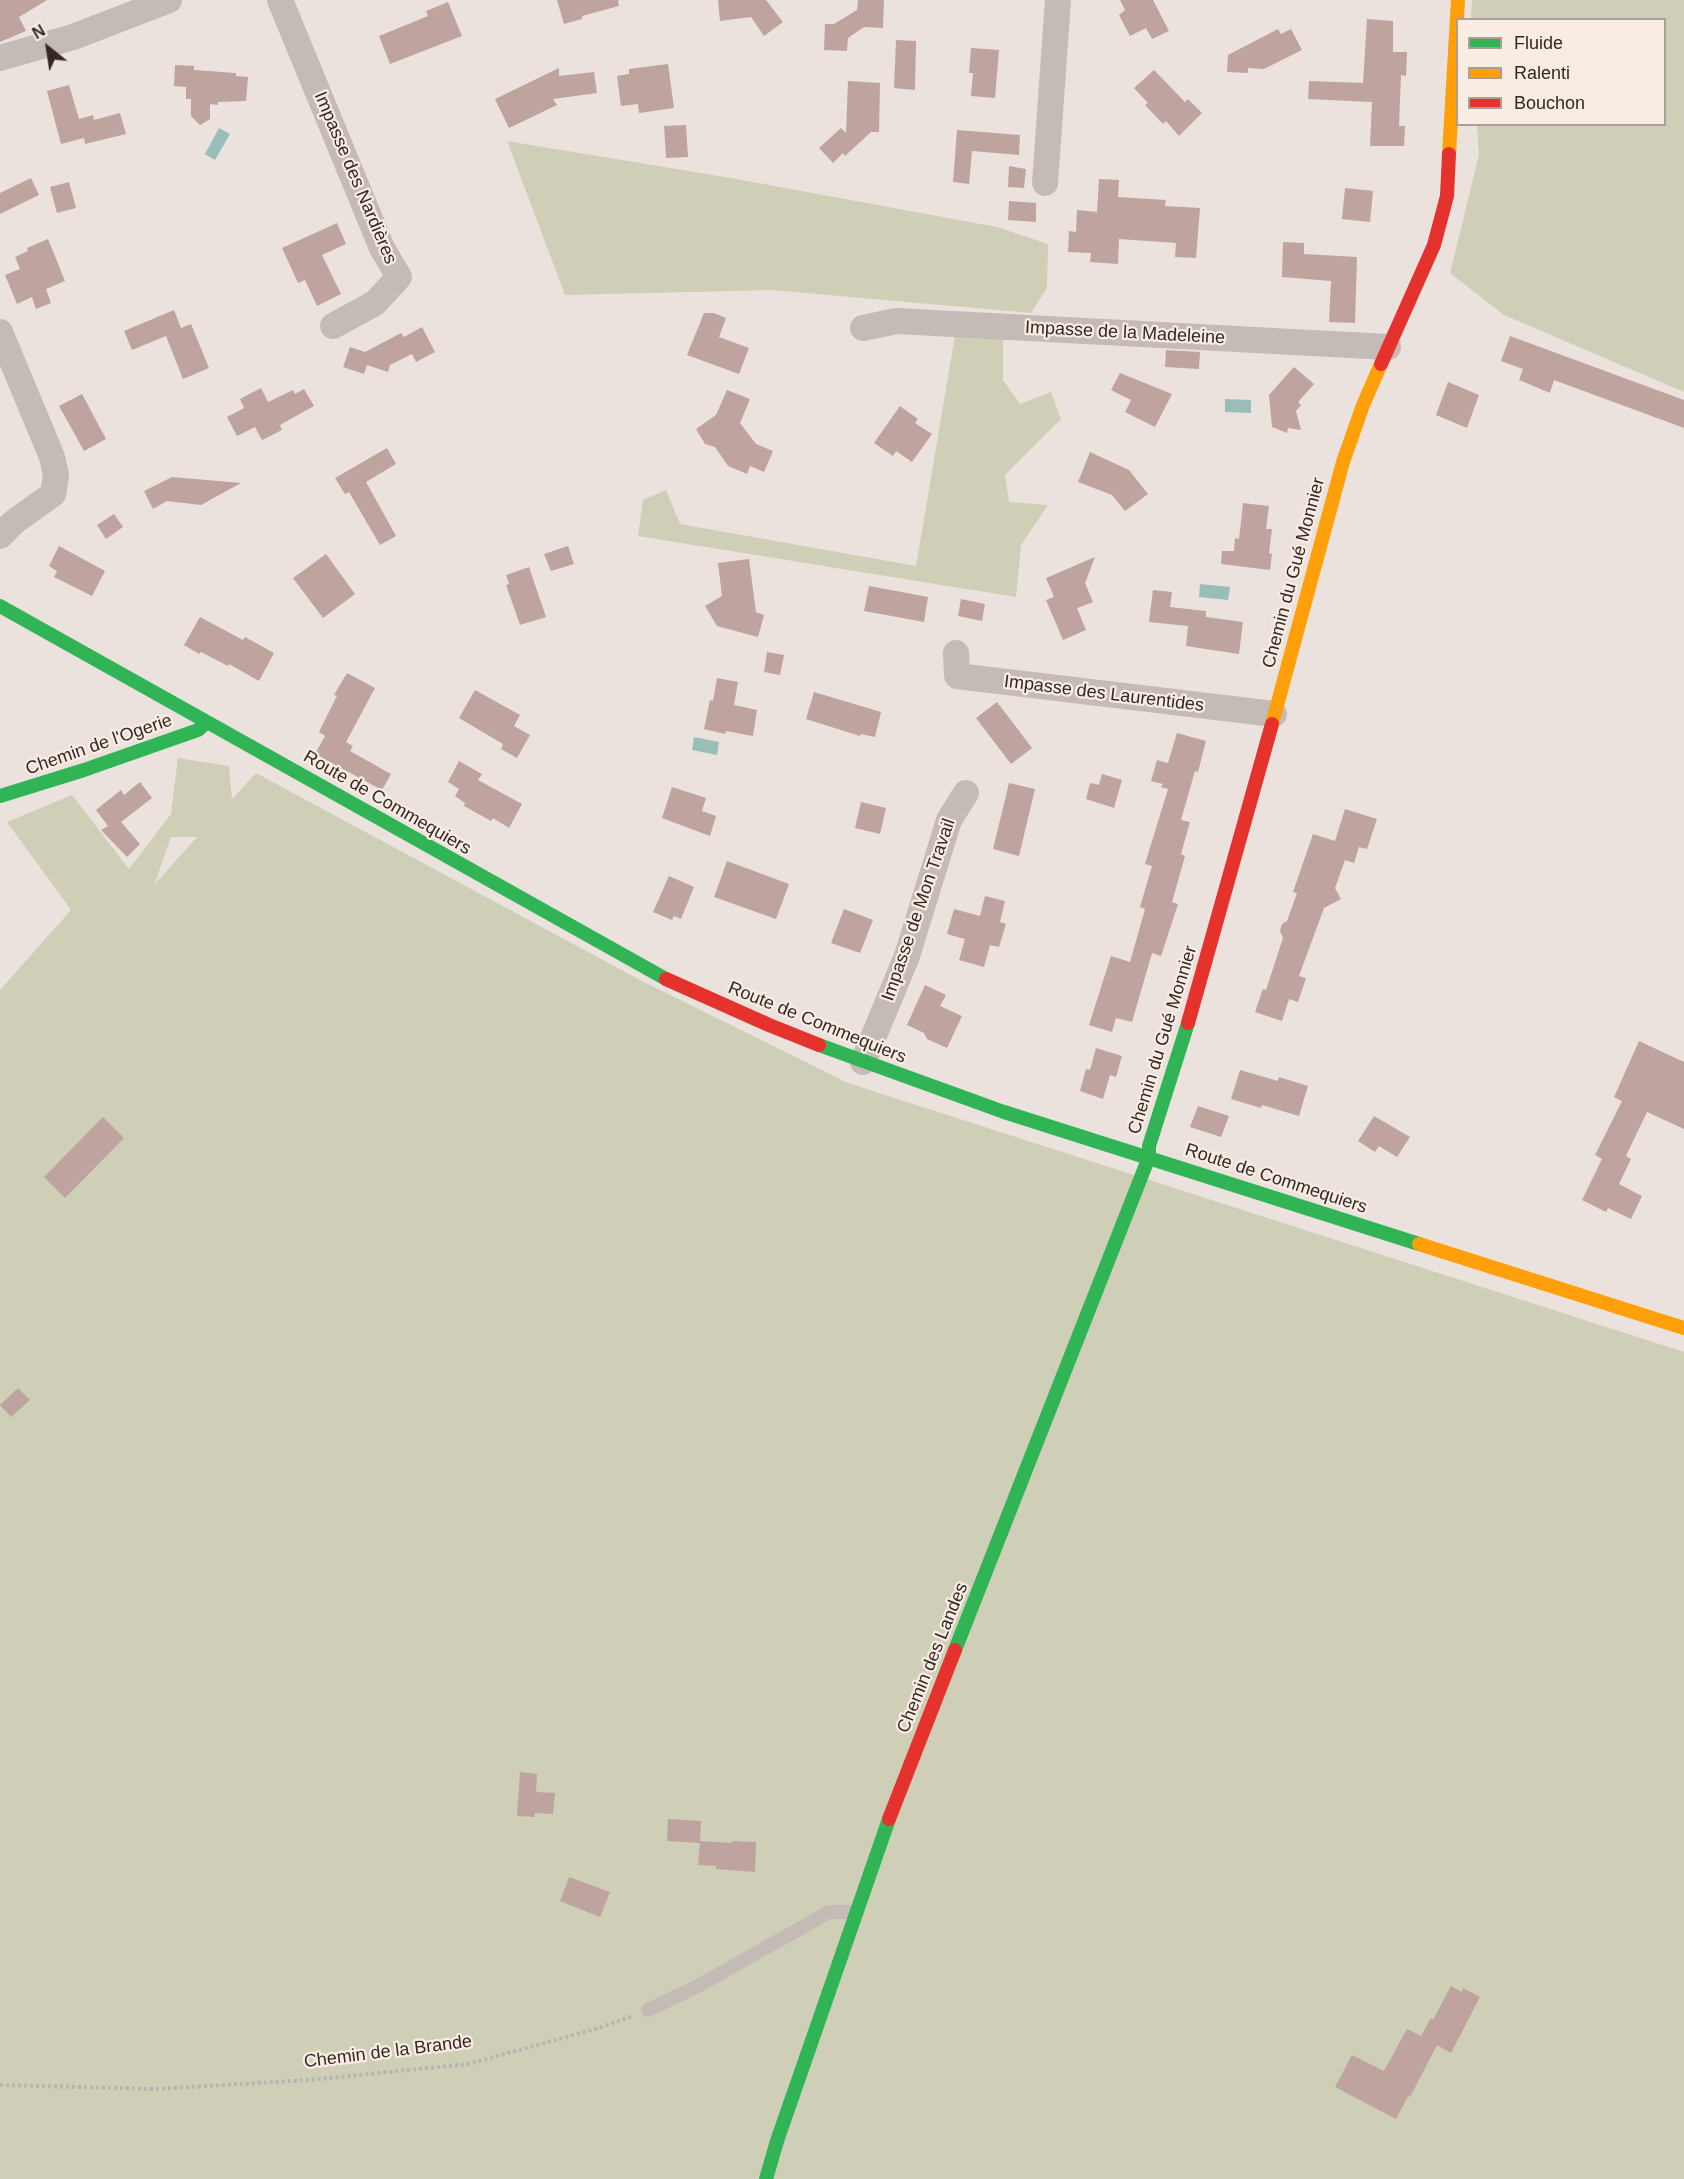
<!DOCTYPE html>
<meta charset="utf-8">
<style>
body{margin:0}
#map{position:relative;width:1684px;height:2179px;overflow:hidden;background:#ebe2dd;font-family:Arial,sans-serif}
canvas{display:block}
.legend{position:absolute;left:1456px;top:18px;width:210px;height:108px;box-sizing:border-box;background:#f9ece3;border:2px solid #aa9e97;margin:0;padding:8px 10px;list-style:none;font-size:18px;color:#342825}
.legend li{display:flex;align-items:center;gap:12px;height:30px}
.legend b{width:30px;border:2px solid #aa9e97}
.north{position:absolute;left:18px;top:18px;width:60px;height:60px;-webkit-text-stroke:4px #f9ece3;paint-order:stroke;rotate:330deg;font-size:16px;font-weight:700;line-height:24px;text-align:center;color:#342825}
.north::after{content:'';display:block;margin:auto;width:21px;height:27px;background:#342825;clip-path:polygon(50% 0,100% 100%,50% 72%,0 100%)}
</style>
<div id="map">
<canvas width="1684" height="2179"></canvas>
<ul class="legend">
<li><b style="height:8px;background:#30b455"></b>Fluide</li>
<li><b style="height:8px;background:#ff9f0a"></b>Ralenti</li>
<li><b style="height:8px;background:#e5322d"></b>Bouchon</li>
</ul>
<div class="north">N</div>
</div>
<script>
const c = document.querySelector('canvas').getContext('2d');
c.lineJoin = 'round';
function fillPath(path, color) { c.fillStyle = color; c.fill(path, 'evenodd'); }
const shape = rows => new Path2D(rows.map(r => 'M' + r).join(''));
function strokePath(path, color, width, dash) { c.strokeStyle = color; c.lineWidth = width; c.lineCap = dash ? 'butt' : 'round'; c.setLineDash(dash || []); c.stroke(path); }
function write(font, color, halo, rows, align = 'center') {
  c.font = font + ' Arial,sans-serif'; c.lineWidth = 4.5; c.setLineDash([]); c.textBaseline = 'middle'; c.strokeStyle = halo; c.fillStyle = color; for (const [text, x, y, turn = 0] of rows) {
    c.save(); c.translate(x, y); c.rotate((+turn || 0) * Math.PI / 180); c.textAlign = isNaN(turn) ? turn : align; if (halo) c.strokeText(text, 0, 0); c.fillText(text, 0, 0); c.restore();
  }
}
fillPath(shape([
 [1472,0,1684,0,1684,392,1504,315,1450,273,1479,155,1477,125,1664,124,1664,20,1471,19],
 [507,141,731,178,997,227,1048,244,1047,288,1031,313,772,290,565,295],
 [955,336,1003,338,1003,380,1020,404,1051,392,1061,419,1005,475,1009,502,1048,505,1021,545,1016,597,638,536,643,500,666,490,680,524,916,566],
 [178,758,229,766,232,799,256,773,640,980,848,1083,1684,1352,1684,2179,0,2179,0,990,71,910,7,822,72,795,129,869,171,814],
 [171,837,197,837,155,884,155,883]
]), '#cecfb6');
fillPath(shape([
 [219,128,230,134,215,160,205,154],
 [1225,399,1251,400,1251,413,1225,412],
 [1200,584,1230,587,1228,600,1199,597],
 [694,737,719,742,717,755,692,750]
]), '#99beb9');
fillPath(shape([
 [0,0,47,0,19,17,26,31,0,42],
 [557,0,618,0,619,6,582,16,582,19,564,24],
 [718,0,766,0,783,22,764,36,751,17,720,21],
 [858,0,884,0,883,28,864,27,848,38,847,51,824,50,825,24,834,24,857,10],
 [1120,0,1153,0,1169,31,1152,39,1146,28,1130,36,1119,15,1125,10],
 [448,2,462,36,390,64,379,36,428,16,426,11],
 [1367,19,1393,21,1393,52,1407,52,1406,76,1401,75,1399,126,1405,126,1404,146,1370,146,1372,102,1308,99,1309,81,1363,83],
 [1278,29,1281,34,1291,29,1302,50,1264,69,1248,68,1248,73,1227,72,1228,55],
 [896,40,916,41,915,90,894,88],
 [971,48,999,50,995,98,971,96,973,73,969,73],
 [668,64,674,108,639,113,638,104,621,106,617,76,629,74,629,69],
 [175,65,194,66,194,70,236,73,236,76,248,77,246,101,218,102,218,105,210,104,210,119,200,125,191,116,191,99,186,99,186,87,174,86],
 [559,68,559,76,594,72,597,93,553,99,557,105,509,128,495,99],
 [1154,70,1185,102,1188,99,1202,113,1179,136,1166,121,1163,124,1145,105,1148,103,1134,88],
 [848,81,880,83,879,132,871,132,845,156,843,153,833,163,819,148,841,128,846,133],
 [69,85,79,119,93,115,94,120,120,113,126,134,85,144,84,138,61,144,47,91],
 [686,125,688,157,666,158,664,126],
 [957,130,1020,135,1019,155,972,151,969,184,953,182],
 [1009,166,1026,169,1024,188,1008,187],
 [31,178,39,195,0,214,0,193],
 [1099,179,1119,180,1118,197,1166,200,1165,206,1200,208,1196,258,1175,257,1176,243,1119,239,1118,264,1090,262,1091,253,1068,252,1069,231,1076,232,1077,210,1097,212],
 [69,182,76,208,57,213,50,187],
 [1345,188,1373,191,1370,222,1342,219],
 [1009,201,1036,203,1036,222,1008,220],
 [337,223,346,244,322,255,341,294,317,306,305,280,298,283,282,248],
 [48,239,65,281,46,289,51,303,36,309,32,297,17,304,5,275,20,269,15,257,28,251,27,248],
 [1283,242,1304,243,1304,254,1357,257,1355,323,1329,322,1331,281,1282,277],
 [174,310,181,328,191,324,209,368,183,379,166,336,132,350,124,331],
 [704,313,714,313,726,318,719,337,749,348,739,374,687,355],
 [422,327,435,352,416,362,412,354,390,365,388,372,367,365,364,374,343,367,350,347,365,352,401,333,404,337],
 [1510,336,1684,400,1684,428,1554,380,1550,393,1519,380,1523,369,1501,361],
 [1166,350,1200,352,1199,369,1165,367],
 [1294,367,1314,384,1298,402,1301,405,1296,411,1301,430,1288,428,1287,433,1272,427,1269,395],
 [1120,373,1172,394,1155,427,1125,412,1131,400,1111,390],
 [1448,382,1479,395,1467,428,1436,415],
 [261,388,268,402,293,390,295,394,304,389,314,406,280,425,282,430,262,440,255,427,237,436,227,417,244,408,240,399],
 [727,390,750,399,740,423,756,444,773,451,764,472,750,466,747,474,728,466,715,447,705,444,696,429,716,415],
 [82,394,106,439,84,451,59,406],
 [900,406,918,419,915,423,932,434,912,462,896,451,893,456,874,443],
 [387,448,396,464,366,482,396,536,380,545,349,492,345,494,335,478],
 [1090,452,1129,470,1148,494,1125,511,1112,495,1078,482],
 [172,477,241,483,201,505,167,501,153,509,144,491],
 [1243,503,1269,506,1266,529,1272,529,1269,553,1272,554,1270,570,1221,564,1222,551,1234,551,1235,538,1239,539],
 [114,514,123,527,106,539,97,525],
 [59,546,105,571,92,596,54,577,57,571,49,566],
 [568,546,574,564,551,571,544,554],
 [326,554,355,594,323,618,293,578],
 [1095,557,1085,583,1093,602,1077,608,1086,630,1063,640,1046,600,1054,597,1046,578],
 [749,559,756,612,764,615,758,637,717,626,705,606,722,596,718,563],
 [529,567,546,617,520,625,506,585,509,584,506,575],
 [869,586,928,597,924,622,864,611],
 [1153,590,1172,592,1170,607,1206,611,1206,617,1243,622,1239,654,1186,646,1188,626,1149,622],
 [961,599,985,604,982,621,958,616],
 [200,617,243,640,245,637,274,653,259,681,229,664,228,666,201,652,199,654,184,645],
 [767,652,784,655,780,675,764,672],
 [347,673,375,688,346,742,353,746,350,751,391,774,382,790,315,754,325,736,319,732,337,696,334,695],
 [717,678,738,682,734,705,757,710,753,736,726,731,725,734,704,729,710,700,713,701],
 [475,690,520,715,514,726,530,735,517,758,501,749,503,744,459,718],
 [814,692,881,712,875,737,861,734,860,736,806,719],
 [997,702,1032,748,1011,764,976,718],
 [1177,733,1206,741,1198,772,1195,771,1181,820,1190,822,1181,854,1185,856,1172,902,1178,904,1161,956,1152,953,1132,1022,1116,1018,1112,1032,1089,1025,1111,956,1130,962,1145,909,1140,907,1152,866,1145,864,1168,789,1161,787,1163,784,1151,781,1157,760,1168,763],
 [459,761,482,774,478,780,522,804,509,828,493,818,491,821,464,806,465,803,455,796,459,789,448,782],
 [1102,774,1122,780,1114,808,1086,799,1090,783,1099,785],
 [140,782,152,798,121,822,140,844,127,857,101,830,108,826,96,810,121,790,124,795],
 [1009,783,1035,789,1019,856,993,849],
 [672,787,706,798,702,811,716,816,710,836,662,818],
 [861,802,886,808,880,834,855,828],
 [1345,809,1377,819,1367,849,1359,847,1354,863,1345,860,1335,888,1341,899,1324,908,1299,976,1306,978,1298,1002,1289,999,1282,1021,1255,1012,1263,989,1266,990,1283,938,1280,931,1282,924,1287,921,1297,893,1293,892,1313,834,1335,841],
 [727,861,789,884,776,919,714,897],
 [669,876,694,887,681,919,674,916,672,920,653,912],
 [985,896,1005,901,1000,922,1006,924,999,947,990,945,984,967,959,960,965,939,947,934,954,909,980,916],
 [844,909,873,920,860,953,831,943],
 [925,985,946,995,940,1006,962,1016,947,1048,927,1039,924,1033,907,1025],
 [1639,1041,1684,1062,1684,1129,1647,1112,1626,1156,1631,1159,1619,1184,1642,1196,1631,1219,1608,1208,1606,1212,1582,1200,1602,1159,1595,1155,1622,1101,1614,1097],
 [1096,1048,1122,1056,1116,1077,1110,1075,1103,1099,1080,1091,1086,1069,1090,1070],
 [1240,1070,1278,1081,1279,1077,1308,1086,1299,1116,1262,1105,1261,1108,1231,1099],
 [1198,1106,1229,1116,1221,1137,1190,1127],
 [1374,1116,1410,1137,1397,1157,1379,1146,1375,1152,1358,1141],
 [103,1117,124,1138,65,1198,44,1177],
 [18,1388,30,1400,11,1417,0,1405],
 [520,1772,537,1774,536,1792,555,1793,553,1814,535,1813,534,1817,517,1816],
 [668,1819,701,1821,700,1841,731,1843,732,1841,756,1842,755,1872,716,1869,716,1866,698,1865,700,1843,667,1841],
 [569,1877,610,1892,600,1917,560,1901],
 [1451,1986,1462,1992,1463,1988,1480,1997,1451,2053,1437,2045,1410,2097,1408,2096,1396,2119,1335,2087,1352,2055,1384,2071,1407,2029,1421,2036,1431,2018,1433,2020]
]), '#bfa39e');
strokePath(shape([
 [0,2085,154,2089,309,2080,468,2064,599,2028,633,2016]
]), '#bcb3af', 4, [3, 3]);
strokePath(shape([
 [648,2010,698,1986,829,1912,856,1912]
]), '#c4bbb6', 14);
strokePath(shape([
 [280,0,382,248,399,277,375,303,333,326],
 [0,58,73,37,169,0],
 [1045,183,1058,0],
 [863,328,896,321,1388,347],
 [0,332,52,457,56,475,53,494,14,522,0,536],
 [956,653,957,676,1274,714],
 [863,1062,907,956,949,820,966,793]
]), '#c4bbb6', 26);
strokePath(shape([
 [0,606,666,979],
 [0,796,84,770,198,730,207,722],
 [819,1045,1004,1112,1419,1244],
 [955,1650,1149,1157,1149,1146,1188,1023],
 [766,2179,777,2141,889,1819]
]), '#30b455', 14);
strokePath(shape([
 [1449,154,1458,0],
 [1272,724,1343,462,1363,405,1381,364],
 [1419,1244,1684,1328]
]), '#ff9f0a', 14);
strokePath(shape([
 [1381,364,1434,245,1447,196,1449,154],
 [666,979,769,1025,819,1045],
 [1188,1023,1272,724],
 [889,1819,955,1650]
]), '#e5322d', 14);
write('18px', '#342825', '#f9ece3', [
 ["Impasse des Nardières",355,178,67],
 ["Impasse de la Madeleine",1125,333,3],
 ["Chemin du Gué Monnier",1294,573,-75],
 ["Impasse des Laurentides",1104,694,7],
 ["Chemin de l'Ogerie",99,745,-19],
 ["Route de Commequiers",387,803,30],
 ["Impasse de Mon Travail",919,910,-71],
 ["Route de Commequiers",817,1023,22],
 ["Chemin du Gué Monnier",1163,1040,-73],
 ["Route de Commequiers",1276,1179,18],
 ["Chemin des Landes",933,1658,-68],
 ["Chemin de la Brande",388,2052,-7]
]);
</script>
